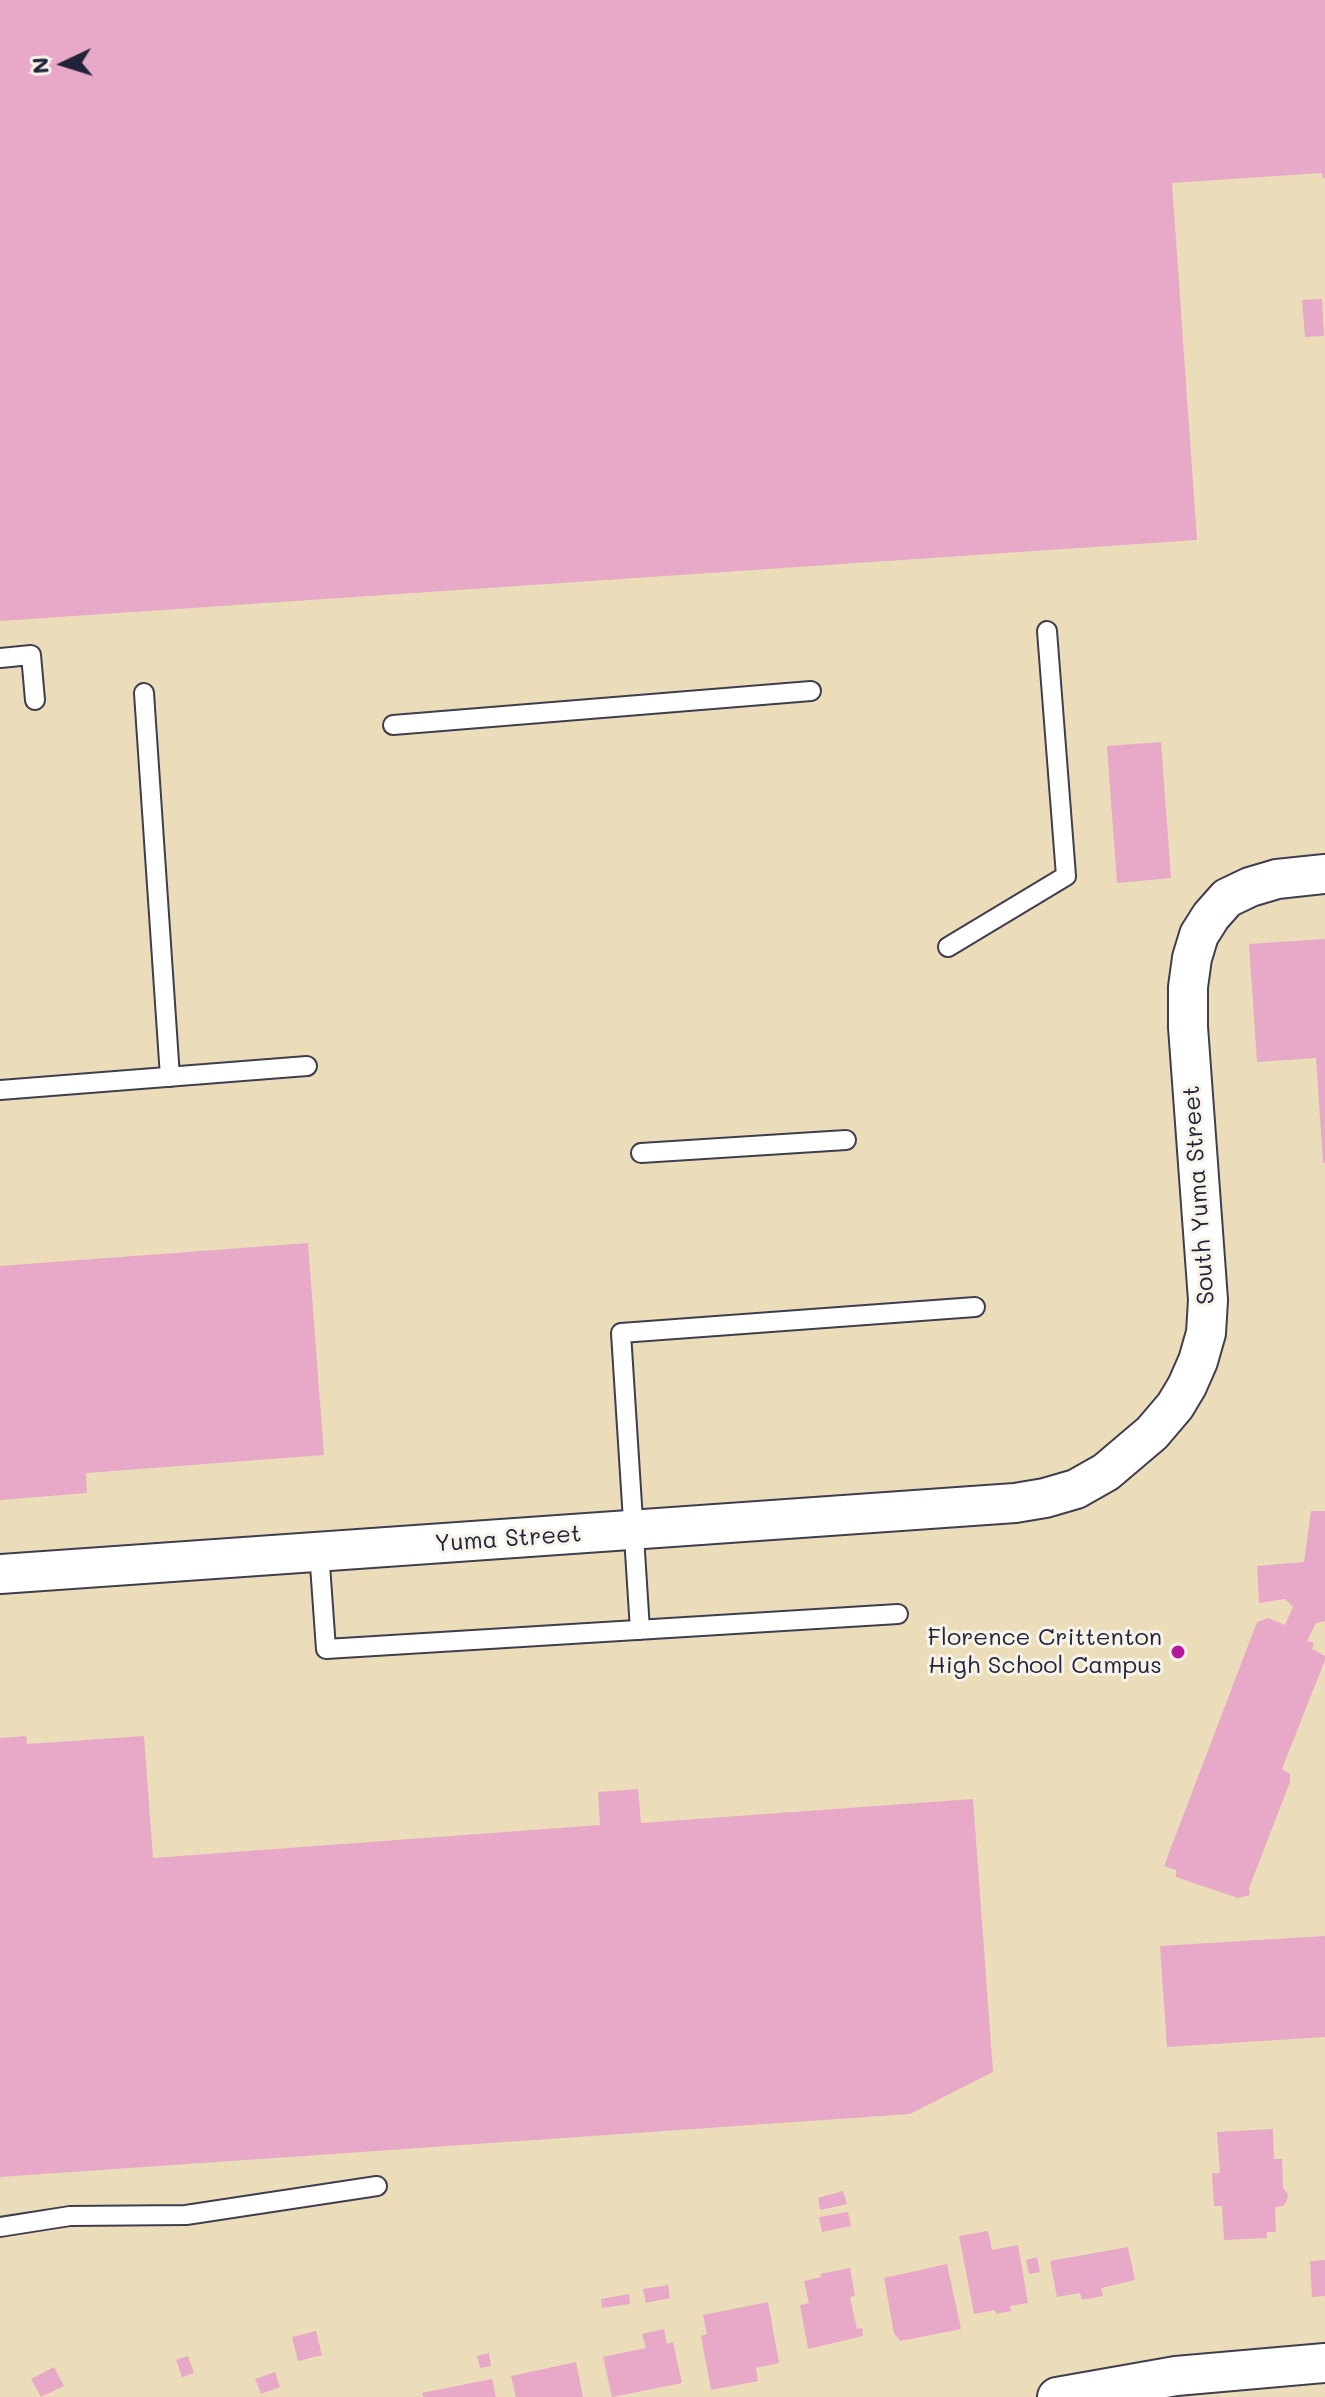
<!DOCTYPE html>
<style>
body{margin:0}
#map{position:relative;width:1325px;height:2397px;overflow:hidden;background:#ebddb9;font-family:Mali,sans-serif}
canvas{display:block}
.north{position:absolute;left:24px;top:24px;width:80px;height:80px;-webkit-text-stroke:6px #f7f3e8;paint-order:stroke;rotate:266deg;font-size:22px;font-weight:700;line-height:32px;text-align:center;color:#22223b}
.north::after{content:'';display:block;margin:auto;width:28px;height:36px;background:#22223b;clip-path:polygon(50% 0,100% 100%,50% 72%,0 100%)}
</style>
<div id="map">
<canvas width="1325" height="2397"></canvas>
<div class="north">N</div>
</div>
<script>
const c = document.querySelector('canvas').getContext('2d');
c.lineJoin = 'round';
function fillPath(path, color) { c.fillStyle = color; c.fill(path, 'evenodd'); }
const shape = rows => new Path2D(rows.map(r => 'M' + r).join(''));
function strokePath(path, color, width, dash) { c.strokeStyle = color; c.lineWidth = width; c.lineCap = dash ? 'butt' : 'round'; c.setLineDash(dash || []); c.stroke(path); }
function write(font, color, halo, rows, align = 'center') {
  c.font = font + ' Mali,sans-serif'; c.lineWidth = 6; c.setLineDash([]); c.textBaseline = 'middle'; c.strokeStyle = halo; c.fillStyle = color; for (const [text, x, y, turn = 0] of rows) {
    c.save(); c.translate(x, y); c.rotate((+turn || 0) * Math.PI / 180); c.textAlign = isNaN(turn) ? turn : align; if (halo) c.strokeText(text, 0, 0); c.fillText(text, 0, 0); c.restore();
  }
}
fillPath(shape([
 [0,0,1325,0,1325,178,1323,178,1322,173,1172,183,1197,540,0,621],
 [1322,299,1324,336,1305,337,1302,300],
 [1161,742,1171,878,1117,883,1107,746],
 [1325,939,1325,1163,1323,1163,1316,1058,1257,1062,1249,944],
 [308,1243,324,1455,86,1473,87,1493,0,1500,0,1266],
 [1311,1511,1325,1511,1325,1621,1316,1623,1307,1641,1314,1643,1312,1649,1325,1656,1325,1660,1282,1769,1290,1774,1290,1782,1249,1888,1250,1895,1238,1898,1176,1877,1176,1870,1164,1866,1257,1622,1268,1618,1285,1625,1293,1607,1285,1599,1259,1603,1257,1566,1304,1562],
 [26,1736,27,1744,144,1736,153,1858,600,1825,598,1792,638,1789,641,1823,973,1799,993,2072,910,2114,0,2177,0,1738],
 [1325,1936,1325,2037,1167,2047,1160,1946],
 [1273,2129,1274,2159,1282,2159,1283,2188,1288,2194,1287,2201,1283,2206,1275,2207,1276,2232,1267,2232,1267,2238,1224,2240,1222,2206,1214,2206,1212,2173,1220,2173,1217,2132],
 [843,2191,847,2204,820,2210,818,2198],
 [848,2212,851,2226,822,2232,819,2217],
 [988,2231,992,2250,1018,2245,1028,2303,1010,2306,1011,2311,996,2314,995,2310,974,2314,959,2236],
 [1128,2247,1135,2280,1101,2288,1103,2296,1082,2300,1080,2293,1057,2297,1050,2261],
 [1037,2257,1040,2272,1029,2274,1026,2260],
 [1325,2260,1325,2296,1312,2297,1310,2261],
 [947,2264,961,2329,900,2341,894,2333,884,2278],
 [850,2268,855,2296,850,2297,857,2329,862,2328,863,2336,808,2349,800,2305,809,2303,804,2281,821,2277,820,2274],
 [668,2285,670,2298,646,2303,643,2289],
 [629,2294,630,2304,602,2308,601,2299],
 [768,2302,779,2363,756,2368,758,2381,711,2390,701,2336,707,2334,703,2315],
 [664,2329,667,2344,673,2342,682,2383,612,2397,603,2357,646,2348,642,2334],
 [316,2331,322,2355,298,2361,292,2337],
 [489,2353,491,2366,480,2368,477,2356],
 [188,2356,194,2373,182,2377,176,2360],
 [576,2362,583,2397,516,2397,511,2376],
 [54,2367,64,2386,41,2397,31,2379],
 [275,2372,280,2387,261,2394,255,2379],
 [492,2379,496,2397,423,2397,422,2393]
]), '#e7a9c7');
const lane = shape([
 [0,658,31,655,35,700],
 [144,693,170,1077],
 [393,725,811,691],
 [948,947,1066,876,1047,631],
 [0,1090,307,1066],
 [641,1153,846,1140],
 [319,1551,326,1649,898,1614],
 [640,1630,621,1333,975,1307],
 [0,2227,70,2216,186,2215,377,2186]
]);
const street = shape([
 [0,1574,1015,1503,1045,1498,1076,1489,1106,1472,1152,1433,1175,1406,1187,1386,1198,1361,1206,1333,1208,1300,1188,1027,1188,987,1192,958,1199,935,1211,916,1227,898,1250,887,1277,879,1325,874],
 [1057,2397,1176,2376,1325,2363]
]);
strokePath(lane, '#403e4e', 22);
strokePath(street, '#403e4e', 42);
strokePath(lane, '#fff', 18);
strokePath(street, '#fff', 38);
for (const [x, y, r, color] of [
 [1178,1652,8,"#b5179e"]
]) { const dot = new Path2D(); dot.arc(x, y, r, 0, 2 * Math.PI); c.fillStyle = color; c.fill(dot); strokePath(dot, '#f7f3e8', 3); }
write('24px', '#22223b', '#f7f3e8', [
 ["South Yuma Street",1199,1195,-94],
 ["Yuma Street",508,1539,-4]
]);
write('24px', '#22223b', '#f7f3e8', [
 ["Florence Crittenton",1162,1638],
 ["High School Campus",1162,1666]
], 'right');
</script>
